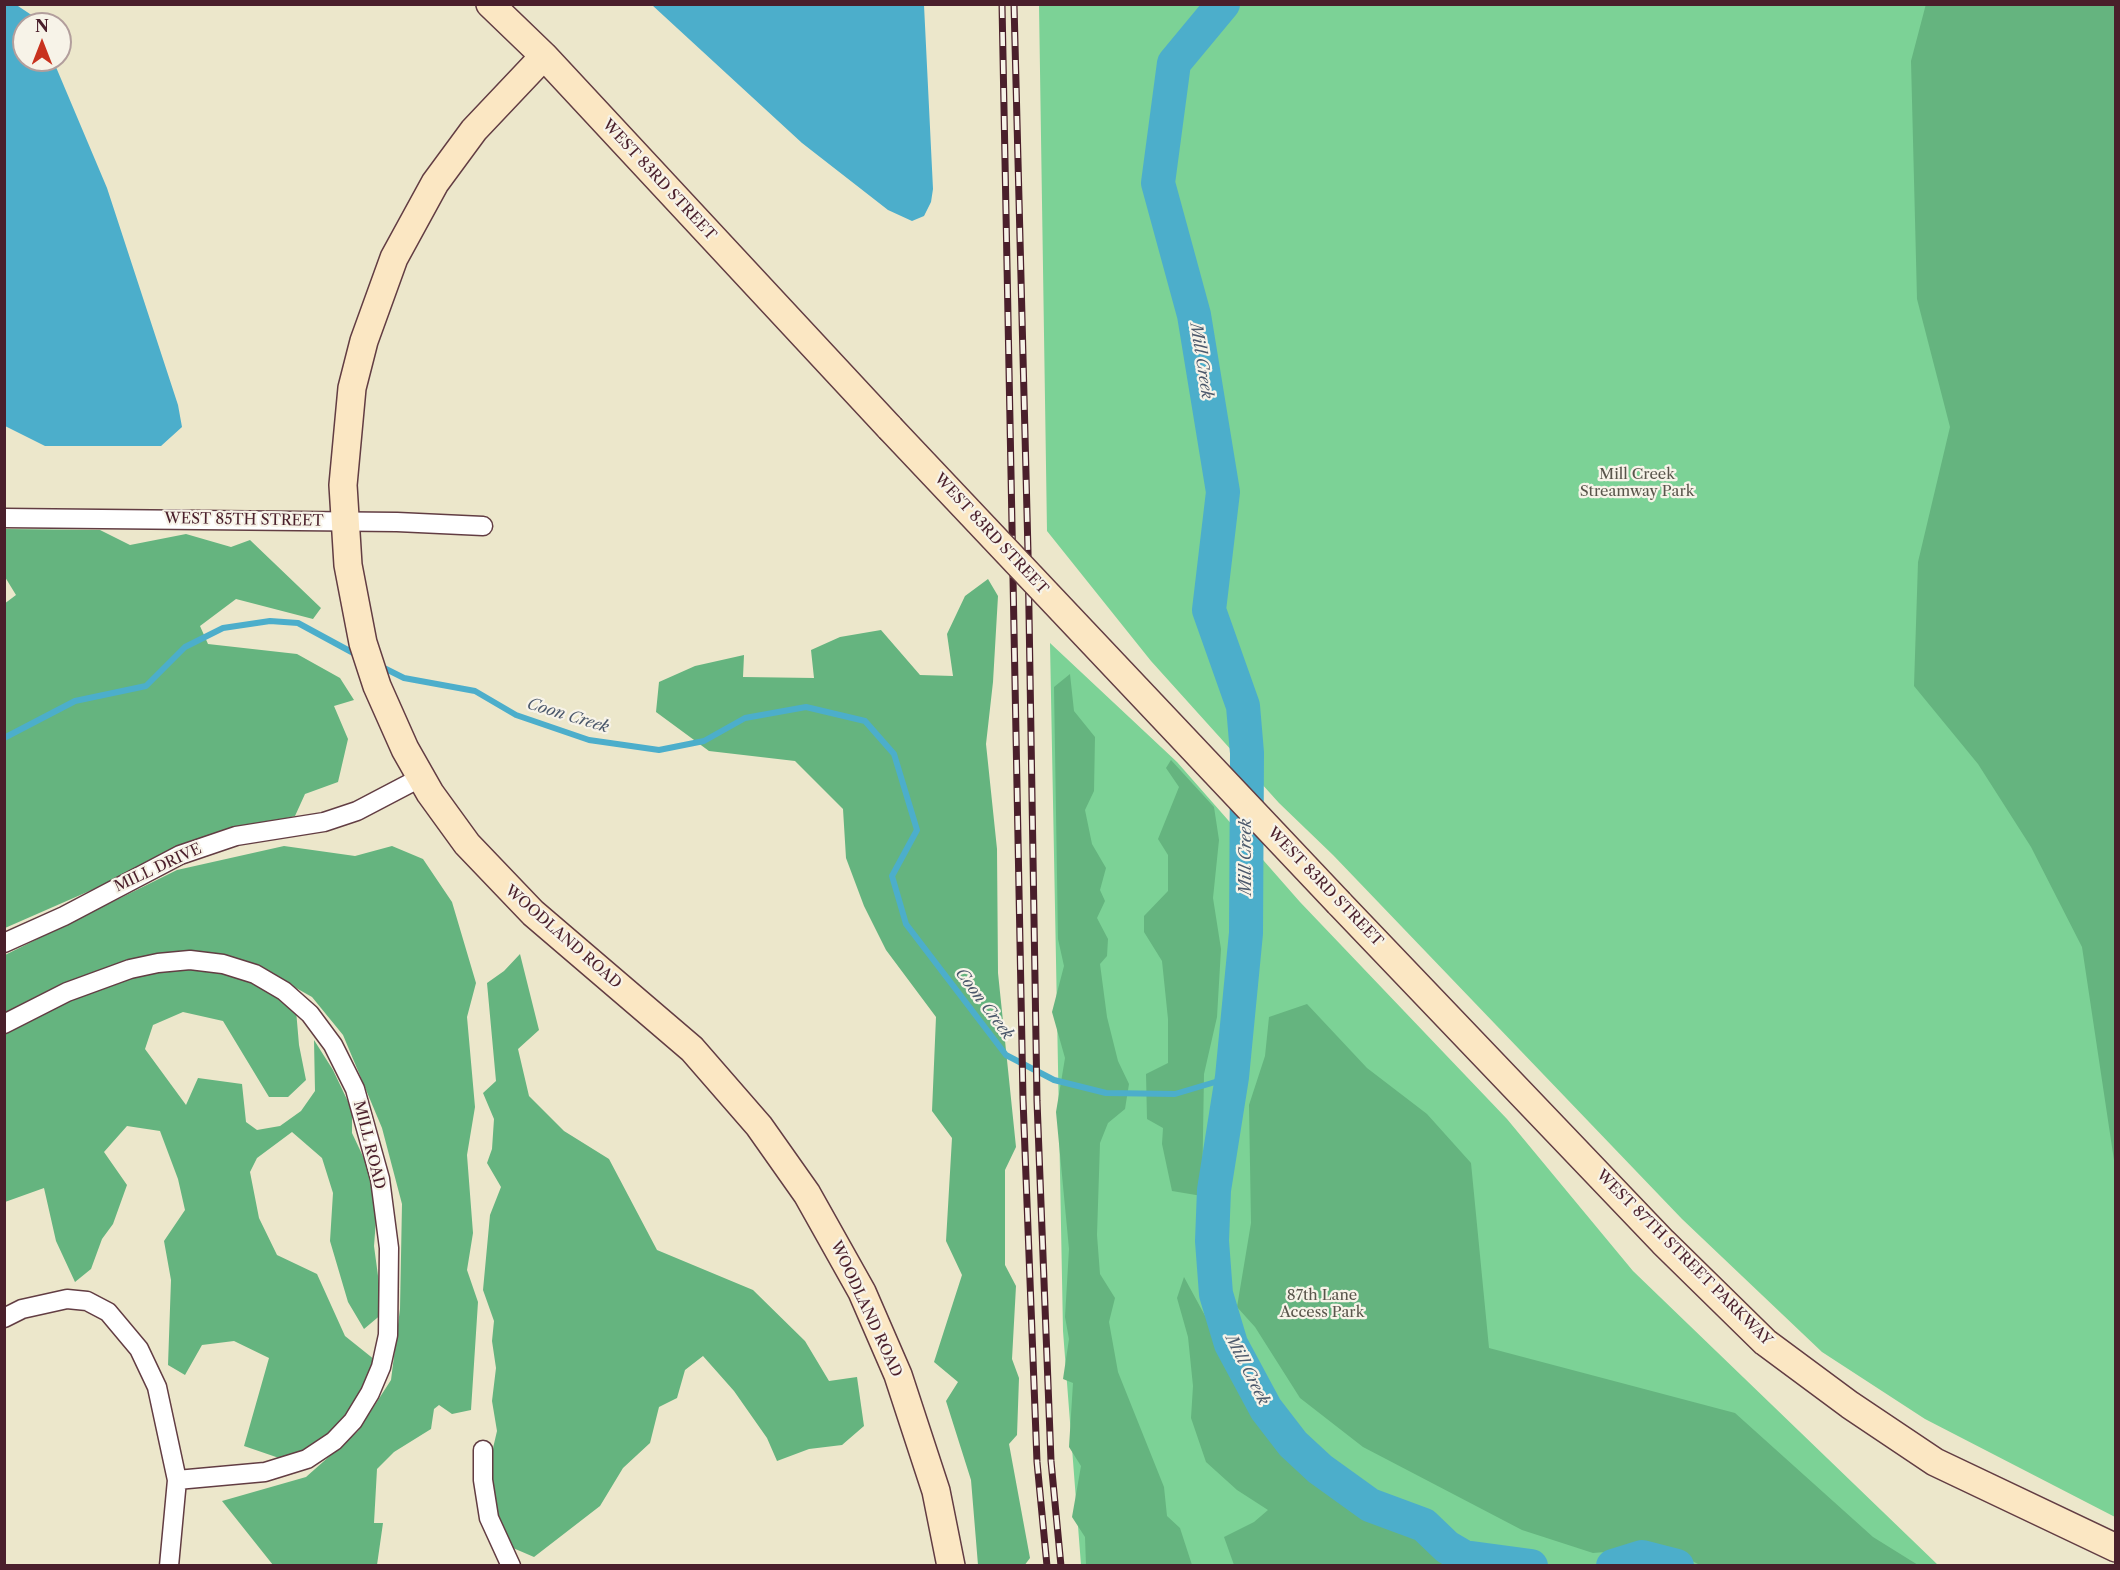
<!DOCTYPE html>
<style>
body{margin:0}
#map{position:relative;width:2120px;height:1570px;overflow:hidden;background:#ece7cb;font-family:"Libre Caslon Text",serif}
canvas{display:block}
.frame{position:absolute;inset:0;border:6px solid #4a1f2b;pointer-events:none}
.north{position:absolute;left:12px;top:12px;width:60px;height:60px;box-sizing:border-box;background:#f7f3e8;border:2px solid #b29e9c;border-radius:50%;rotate:0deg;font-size:16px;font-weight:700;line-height:24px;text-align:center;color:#4a1f2b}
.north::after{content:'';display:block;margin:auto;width:21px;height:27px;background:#c8321e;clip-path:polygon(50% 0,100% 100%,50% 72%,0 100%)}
</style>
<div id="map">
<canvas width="2120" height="1570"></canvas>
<div class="frame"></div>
<div class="north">N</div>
</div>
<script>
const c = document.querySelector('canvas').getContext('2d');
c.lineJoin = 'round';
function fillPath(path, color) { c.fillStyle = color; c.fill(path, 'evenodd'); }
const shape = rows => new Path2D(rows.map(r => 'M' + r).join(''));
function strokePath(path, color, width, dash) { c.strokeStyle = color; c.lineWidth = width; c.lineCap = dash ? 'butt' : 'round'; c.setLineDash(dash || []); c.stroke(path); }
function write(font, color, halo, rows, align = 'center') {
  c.font = font + ' "Libre Caslon Text",serif'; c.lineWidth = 4.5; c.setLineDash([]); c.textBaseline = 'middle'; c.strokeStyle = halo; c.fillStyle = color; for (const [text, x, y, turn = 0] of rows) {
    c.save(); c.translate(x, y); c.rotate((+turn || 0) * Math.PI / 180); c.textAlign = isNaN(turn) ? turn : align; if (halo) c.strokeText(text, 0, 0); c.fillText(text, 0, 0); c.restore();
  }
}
fillPath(shape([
 [1039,5,2115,5,2115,1517,1925,1419,1822,1352,1682,1219,1333,855,1279,803,1151,661,1047,531],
 [1050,643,1177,762,1300,902,1507,1119,1633,1271,1938,1565,1081,1565,1063,1331]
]), '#7cd296');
fillPath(shape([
 [1926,4,2115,5,2115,1167,2082,947,2031,847,1978,764,1914,686,1918,562,1950,427,1917,299,1911,61],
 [5,529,100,530,130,545,186,534,231,547,250,540,321,608,313,619,236,599,200,626,208,644,297,654,340,678,354,700,334,706,348,739,338,782,305,794,295,816,215,836,5,928,4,604,16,595,5,577],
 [988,579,998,596,993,682,986,744,997,849,998,973,1016,1147,1005,1170,1005,1265,1016,1286,1012,1359,1019,1378,1017,1435,1009,1444,1030,1558,1024,1566,978,1565,971,1480,946,1401,958,1382,934,1362,962,1275,946,1241,952,1138,932,1111,936,1017,886,950,864,906,846,858,843,809,795,761,709,751,656,712,659,682,695,666,744,655,743,677,814,678,811,650,840,637,881,630,920,675,953,676,947,634,965,596],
 [1070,674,1074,711,1095,737,1094,791,1085,810,1092,844,1106,868,1100,890,1105,901,1097,918,1108,939,1107,956,1100,964,1107,1017,1118,1061,1129,1084,1125,1109,1108,1123,1100,1143,1097,1235,1100,1274,1115,1298,1109,1322,1118,1372,1164,1487,1167,1516,1180,1528,1192,1565,1086,1565,1085,1537,1072,1517,1081,1466,1069,1447,1073,1383,1063,1379,1069,1339,1065,1317,1069,1249,1056,1112,1065,1058,1052,1012,1064,966,1058,939,1054,687],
 [1171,760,1214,807,1219,840,1213,898,1221,949,1217,1017,1204,1074,1202,1196,1172,1191,1162,1144,1163,1128,1147,1119,1146,1074,1168,1063,1168,1019,1162,961,1144,932,1144,916,1168,891,1168,855,1158,839,1179,787,1166,768],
 [284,846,355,856,392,846,423,859,452,902,476,983,467,1017,475,1107,467,1155,473,1233,467,1270,478,1302,471,1410,452,1414,439,1405,434,1409,431,1429,394,1452,377,1469,374,1523,383,1523,377,1565,273,1565,222,1501,306,1477,358,1431,391,1380,400,1309,402,1204,382,1128,343,1035,312,997,250,962,184,953,5,1017,5,955,177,870],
 [520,954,539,1030,518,1049,529,1096,564,1131,609,1159,657,1250,753,1290,805,1341,829,1381,857,1377,864,1426,842,1445,809,1449,777,1461,767,1438,734,1391,703,1356,685,1370,677,1398,659,1407,650,1443,623,1468,600,1506,534,1557,513,1548,496,1510,490,1461,497,1431,492,1401,496,1368,492,1341,494,1321,483,1290,490,1215,501,1187,487,1163,492,1149,494,1119,483,1093,496,1081,487,983,504,971],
 [184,965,225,971,265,987,296,1010,299,1045,306,1080,288,1097,269,1097,223,1021,183,1012,153,1025,145,1049,186,1105,198,1078,242,1084,246,1122,257,1130,280,1126,301,1111,315,1091,314,1040,333,1070,352,1110,352,1133,368,1167,377,1207,374,1246,383,1313,364,1329,348,1302,330,1241,333,1193,322,1158,292,1132,257,1158,250,1172,259,1218,277,1255,317,1274,345,1336,375,1360,353,1407,311,1452,279,1458,244,1446,269,1358,234,1341,202,1345,185,1375,168,1365,171,1280,164,1241,185,1210,178,1179,160,1131,127,1126,104,1152,127,1185,113,1224,102,1239,91,1269,75,1282,56,1241,44,1188,5,1202,5,1032,98,985],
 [1307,1004,1367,1068,1427,1114,1471,1163,1489,1348,1735,1413,1873,1537,1918,1565,1700,1565,1664,1547,1593,1553,1522,1530,1363,1447,1300,1398,1255,1327,1237,1307,1251,1223,1249,1105,1265,1056,1269,1017],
 [1184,1277,1241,1382,1265,1416,1323,1486,1375,1522,1410,1526,1453,1565,1234,1565,1224,1537,1254,1522,1268,1510,1237,1490,1206,1462,1191,1418,1193,1386,1188,1337,1177,1298]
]), '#65b47f');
fillPath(shape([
 [15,4,36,18,38,24,24,24,24,60,53,60,107,188,178,405,182,427,161,446,45,446,5,426,4,5],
 [652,5,924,5,933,189,931,202,924,216,912,221,888,210,802,143]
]), '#4caecb');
strokePath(shape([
 [380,666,404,678,475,691,516,715,589,740,659,750,704,741,745,718,806,707,865,721,894,754,917,830,892,876,906,924,1006,1055,1054,1080,1106,1093,1175,1094,1232,1077],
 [4,738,75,701,146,686,185,647,223,628,270,621,298,623,357,655]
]), '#4caecb', 6);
strokePath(shape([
 [1223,4,1174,63,1158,183,1194,315,1223,492,1209,610,1243,706,1247,753,1246,933,1232,1077,1214,1190,1212,1241,1216,1294,1231,1344,1266,1409,1293,1444,1320,1469,1370,1505,1424,1525,1447,1547,1464,1557,1531,1566],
 [1613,1566,1642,1557,1677,1566]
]), '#4caecb', 34);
const minor = shape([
 [4,518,397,522,483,526],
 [4,943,64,916,180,855,236,836,324,822,357,811,420,778],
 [4,1024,67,992,130,969,158,963,190,960,223,964,255,974,284,991,310,1014,333,1045,355,1089,380,1179,389,1248,388,1335,381,1367,370,1393,353,1421,334,1441,307,1459,265,1472,177,1480],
 [4,1318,22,1309,67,1299,87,1301,108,1312,139,1349,157,1387,177,1480,169,1566],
 [483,1450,483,1480,489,1518,511,1566]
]);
const secondary = shape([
 [490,4,544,56,890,428],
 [544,56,474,130,435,183,394,258,364,341,352,388,343,485,348,565,363,643,377,686,405,749,430,793,467,844,533,913,692,1049,759,1126,807,1194,862,1292,898,1375,936,1491,951,1566],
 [1339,903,1663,1242,1765,1342,1850,1405,1935,1462,2116,1548]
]);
strokePath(minor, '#623d43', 21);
strokePath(secondary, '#623d43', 30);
strokePath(minor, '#fff', 18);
strokePath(secondary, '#fbe7c3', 27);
const rail = shape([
 [1002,4,1023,1099,1037,1462,1047,1566],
 [1014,4,1028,552,1037,1101,1051,1461,1061,1566]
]);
strokePath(rail, '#4a1f2b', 7);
strokePath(rail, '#f7f3e8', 4.5, [14]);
const secondaryBridge = shape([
 [890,428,1339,903]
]);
strokePath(secondaryBridge, '#623d43', 30, []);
strokePath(secondaryBridge, '#fbe7c3', 27);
write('15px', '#4a1f2b', '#f7f3e8', [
 ["WEST 83RD STREET",659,180,47],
 ["WEST 85TH STREET",244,520,1],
 ["WEST 83RD STREET",991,534,47],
 ["MILL DRIVE",158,868,-25],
 ["WEST 83RD STREET",1325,887,46],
 ["WOODLAND ROAD",563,937,41],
 ["MILL ROAD",369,1145,76],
 ["WEST 87TH STREET PARKWAY",1684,1258,45],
 ["WOODLAND ROAD",866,1309,65]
]);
write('15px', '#59554b', '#f7f3e8', [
 ["Mill Creek",1637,475],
 ["Streamway Park",1637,492],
 ["87th Lane",1322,1296],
 ["Access Park",1322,1313]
]);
write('italic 16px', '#4b586b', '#f7f3e8', [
 ["Mill Creek",1201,361,81],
 ["Coon Creek",568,716,17],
 ["Mill Creek",1246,857,-90],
 ["Coon Creek",984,1004,53],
 ["Mill Creek",1247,1370,63]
]);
</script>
